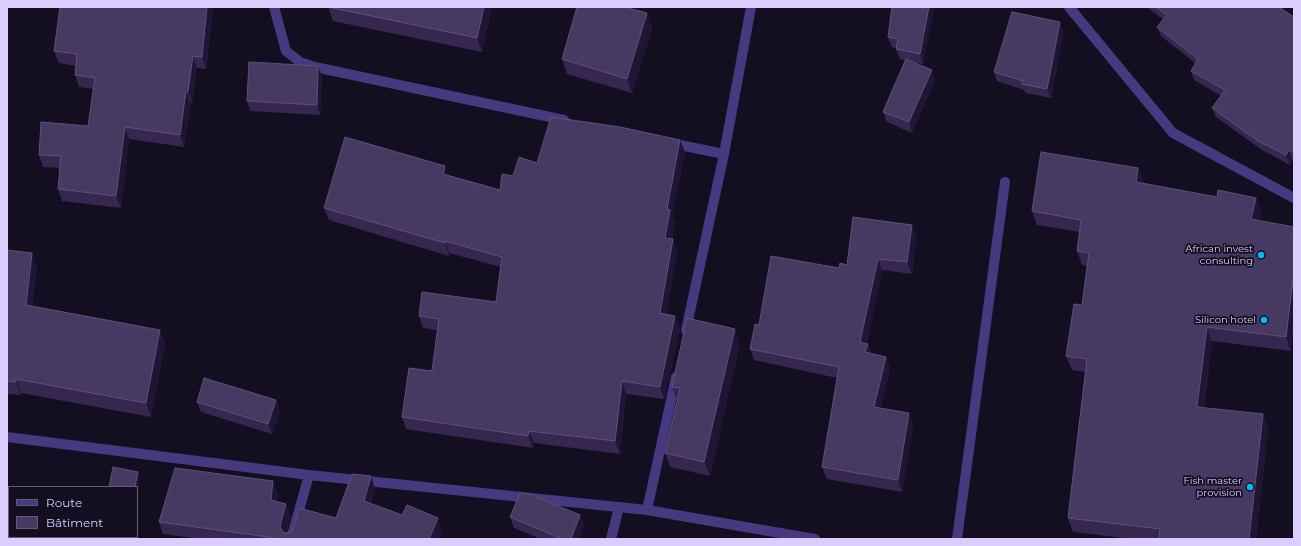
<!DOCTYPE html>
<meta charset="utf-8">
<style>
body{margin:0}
#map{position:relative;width:1301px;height:546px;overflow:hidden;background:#140e21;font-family:Montserrat,sans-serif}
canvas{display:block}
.frame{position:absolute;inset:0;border:8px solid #dbcefe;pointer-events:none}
.legend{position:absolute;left:8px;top:486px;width:130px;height:52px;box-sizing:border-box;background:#140e21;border:1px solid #645b79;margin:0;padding:5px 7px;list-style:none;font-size:12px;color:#dbcefe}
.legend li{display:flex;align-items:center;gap:8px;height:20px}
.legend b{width:20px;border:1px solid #645b79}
</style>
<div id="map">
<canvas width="1301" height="546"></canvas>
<div class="frame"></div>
<ul class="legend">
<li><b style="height:5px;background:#463980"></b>Route</li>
<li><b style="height:11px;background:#463962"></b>Bâtiment</li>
</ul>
</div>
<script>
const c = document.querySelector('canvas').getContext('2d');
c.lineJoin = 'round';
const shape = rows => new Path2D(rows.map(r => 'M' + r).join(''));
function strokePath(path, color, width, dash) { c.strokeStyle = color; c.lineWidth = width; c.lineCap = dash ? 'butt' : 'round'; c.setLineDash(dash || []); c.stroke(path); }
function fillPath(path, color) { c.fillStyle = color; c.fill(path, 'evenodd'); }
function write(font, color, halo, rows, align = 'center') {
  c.font = font + ' Montserrat,sans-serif'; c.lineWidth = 3.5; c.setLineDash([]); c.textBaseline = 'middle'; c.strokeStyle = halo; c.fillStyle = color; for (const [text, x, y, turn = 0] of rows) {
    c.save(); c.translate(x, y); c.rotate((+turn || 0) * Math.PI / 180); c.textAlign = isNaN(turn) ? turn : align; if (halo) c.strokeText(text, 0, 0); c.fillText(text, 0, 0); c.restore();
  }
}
strokePath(shape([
 [274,7,286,51,300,62,315,67,564,120],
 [1069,7,1173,133,1294,198],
 [670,143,724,154],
 [686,330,724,154,751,7],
 [7,437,309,475,647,510,815,539],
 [647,510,676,377],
 [291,539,309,475],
 [611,539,619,507],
 [957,539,1005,182]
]), '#463980', 10);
fillPath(shape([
 [213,7,206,69,197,68,192,103,191,103,184,147,129,139,121,208,62,201,58,189,60,168,43,167,39,155,88,126,93,89,79,87,75,75,76,66,59,63,54,51],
 [328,7,492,7,482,52,333,21],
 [934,7,923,64,912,62,935,80,912,133,887,122,883,112,905,60,900,59,896,49,896,48,892,47,888,37],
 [1146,7,1279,7,1294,17,1294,160,1292,160,1290,165,1262,150,1216,117,1212,108,1221,96,1194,80,1191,71,1195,63,1161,36,1157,27,1163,19],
 [647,13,652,28,632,93,567,74,562,59],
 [1064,32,1051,98,1026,93,1024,90,997,81,994,72],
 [322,76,320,115,250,111,247,101],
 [680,140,685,152,672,216,675,222,672,239,677,251,666,314,680,329,664,399,626,394,620,454,534,443,533,448,406,429,402,417,432,371,437,330,423,328,419,316,496,302,501,267,449,253,449,256,329,220,324,208,448,175,500,190,513,176,537,163],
 [1138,168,1143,183,1217,197,1256,198,1261,211,1259,220,1291,351,1212,341,1204,408,1268,428,1256,539,1132,539,1073,532,1068,518,1085,372,1072,370,1066,356,1082,305,1087,266,1082,265,1077,251,1080,232,1037,225,1032,211],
 [916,237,912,274,882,270,867,343,872,354,886,357,890,369,881,408,913,425,902,492,827,479,822,467,837,378,754,360,750,349,759,325,839,268],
 [7,250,32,253,37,267,32,306,165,344,151,417,21,393,21,395,7,394],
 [740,343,710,476,670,467,665,453,677,401,672,387],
 [276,400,280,411,272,434,201,412,197,402],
 [375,488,371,504,402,515,438,518,442,531,439,539,200,539,163,534,159,522,278,494,277,502,291,516,286,533,336,518],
 [580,515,584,525,579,539,541,539,514,528,510,517]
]), '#35274f');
fillPath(shape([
 [207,7,213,7,206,69,202,57],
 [484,7,492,7,482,52,477,38],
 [929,7,934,7,923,64,920,54],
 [647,13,652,28,632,93,627,79],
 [1060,22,1064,32,1051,98,1047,89],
 [193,56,197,68,192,103,188,91],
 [318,66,322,76,320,115,317,105],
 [932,70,935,80,912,133,909,122],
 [186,91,191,103,184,147,180,135],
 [125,127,129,139,121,208,116,196],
 [680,140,685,152,672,216,675,222,670,250,665,238,667,209],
 [1289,150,1292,160,1290,165,1286,155],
 [445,166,449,179,443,174],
 [1138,168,1144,182,1141,195,1136,182],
 [1256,198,1261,211,1256,233,1251,219],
 [912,225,916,237,912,274,907,262],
 [673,239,677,251,664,325,660,313],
 [445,241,449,253,449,256,445,243],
 [32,253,37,267,30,318,26,305],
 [878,259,882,270,865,354,860,342],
 [1294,272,1294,327,1291,351,1286,337],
 [675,316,680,329,664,399,660,387],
 [1207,327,1212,341,1202,421,1197,407],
 [735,329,740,343,710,476,704,462],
 [160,330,165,344,151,417,146,403],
 [868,344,872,355,865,352],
 [886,357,890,369,879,419,874,407],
 [16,379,21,393,21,395,16,382],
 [622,381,626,394,620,454,615,441],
 [276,400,280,411,272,434,268,424],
 [909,413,913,425,902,492,898,480],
 [1263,414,1268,428,1256,539,1249,539],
 [529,431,534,443,533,448,528,436],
 [138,472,140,477,137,491,137,487,135,487],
 [371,476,375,488,369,513,364,501],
 [273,481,278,494,275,512,271,500],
 [286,504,291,516,285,538,282,531,280,526],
 [580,515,584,525,579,539,571,539],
 [438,518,442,531,439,539,429,539]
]), '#201535');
const building = shape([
 [60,7,207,7,202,57,193,56,188,91,186,91,180,135,125,127,116,196,58,189,61,156,39,155,41,122,88,126,95,78,75,75,77,54,54,51,60,7],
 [328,7,484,7,477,38,328,7],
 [577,7,625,7,647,13,627,79,562,59,577,7],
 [892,7,929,7,920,54,896,49,898,39,888,37,892,7],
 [1156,7,1279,7,1294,17,1294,152,1289,150,1286,155,1258,141,1212,108,1225,90,1191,71,1198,59,1157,27,1167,15,1156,7],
 [1012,12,1060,22,1047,89,1022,84,1023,81,994,72,1012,12],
 [906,59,932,70,909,122,883,112,906,59],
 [249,62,318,66,317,105,247,101,249,62],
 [551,117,620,127,680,140,667,209,670,210,665,238,673,239,660,313,675,316,660,387,622,381,615,441,529,431,528,436,402,417,409,368,432,371,439,319,419,316,422,292,496,302,502,257,445,241,445,243,324,208,345,137,445,166,443,174,500,190,502,174,513,176,519,157,537,163,551,117],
 [1041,152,1138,168,1136,182,1217,197,1218,190,1256,198,1251,219,1294,227,1294,272,1286,337,1207,327,1197,407,1263,414,1249,539,1159,539,1160,529,1068,518,1087,359,1066,356,1074,304,1082,305,1089,253,1077,251,1081,220,1032,211,1041,152],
 [853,217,912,225,907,262,878,259,860,342,868,344,865,352,886,357,874,407,909,413,898,480,822,467,839,367,750,349,755,324,759,325,771,256,839,268,840,263,847,265,853,217],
 [7,250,32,253,26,305,160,330,146,403,16,379,16,382,7,381,7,250],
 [687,318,735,329,704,462,665,453,680,388,672,387,687,318],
 [204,378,276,400,268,424,197,402,204,378],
 [113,467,138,472,135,487,109,487,113,467],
 [175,468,273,481,271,500,286,504,280,526,282,531,285,533,291,532,293,529,299,508,336,518,352,474,371,476,364,501,402,515,407,505,438,518,429,539,283,539,159,522,175,468],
 [520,493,532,495,580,515,571,539,562,539,510,517,520,493]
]);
fillPath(building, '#463962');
strokePath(building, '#5e507a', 1);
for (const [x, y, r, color] of [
 [1261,255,4,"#03b9f6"],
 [1264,320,4,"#03b9f6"],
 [1250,487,4,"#03b9f6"]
]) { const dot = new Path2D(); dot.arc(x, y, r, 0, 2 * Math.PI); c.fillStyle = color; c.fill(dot); strokePath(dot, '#140e21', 1.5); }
write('10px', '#dbcefe', '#140e21', [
 ["African invest",1253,249],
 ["consulting",1253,261],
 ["Silicon hotel",1256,320],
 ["Fish master",1242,481],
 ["provision",1242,493]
], 'right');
</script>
